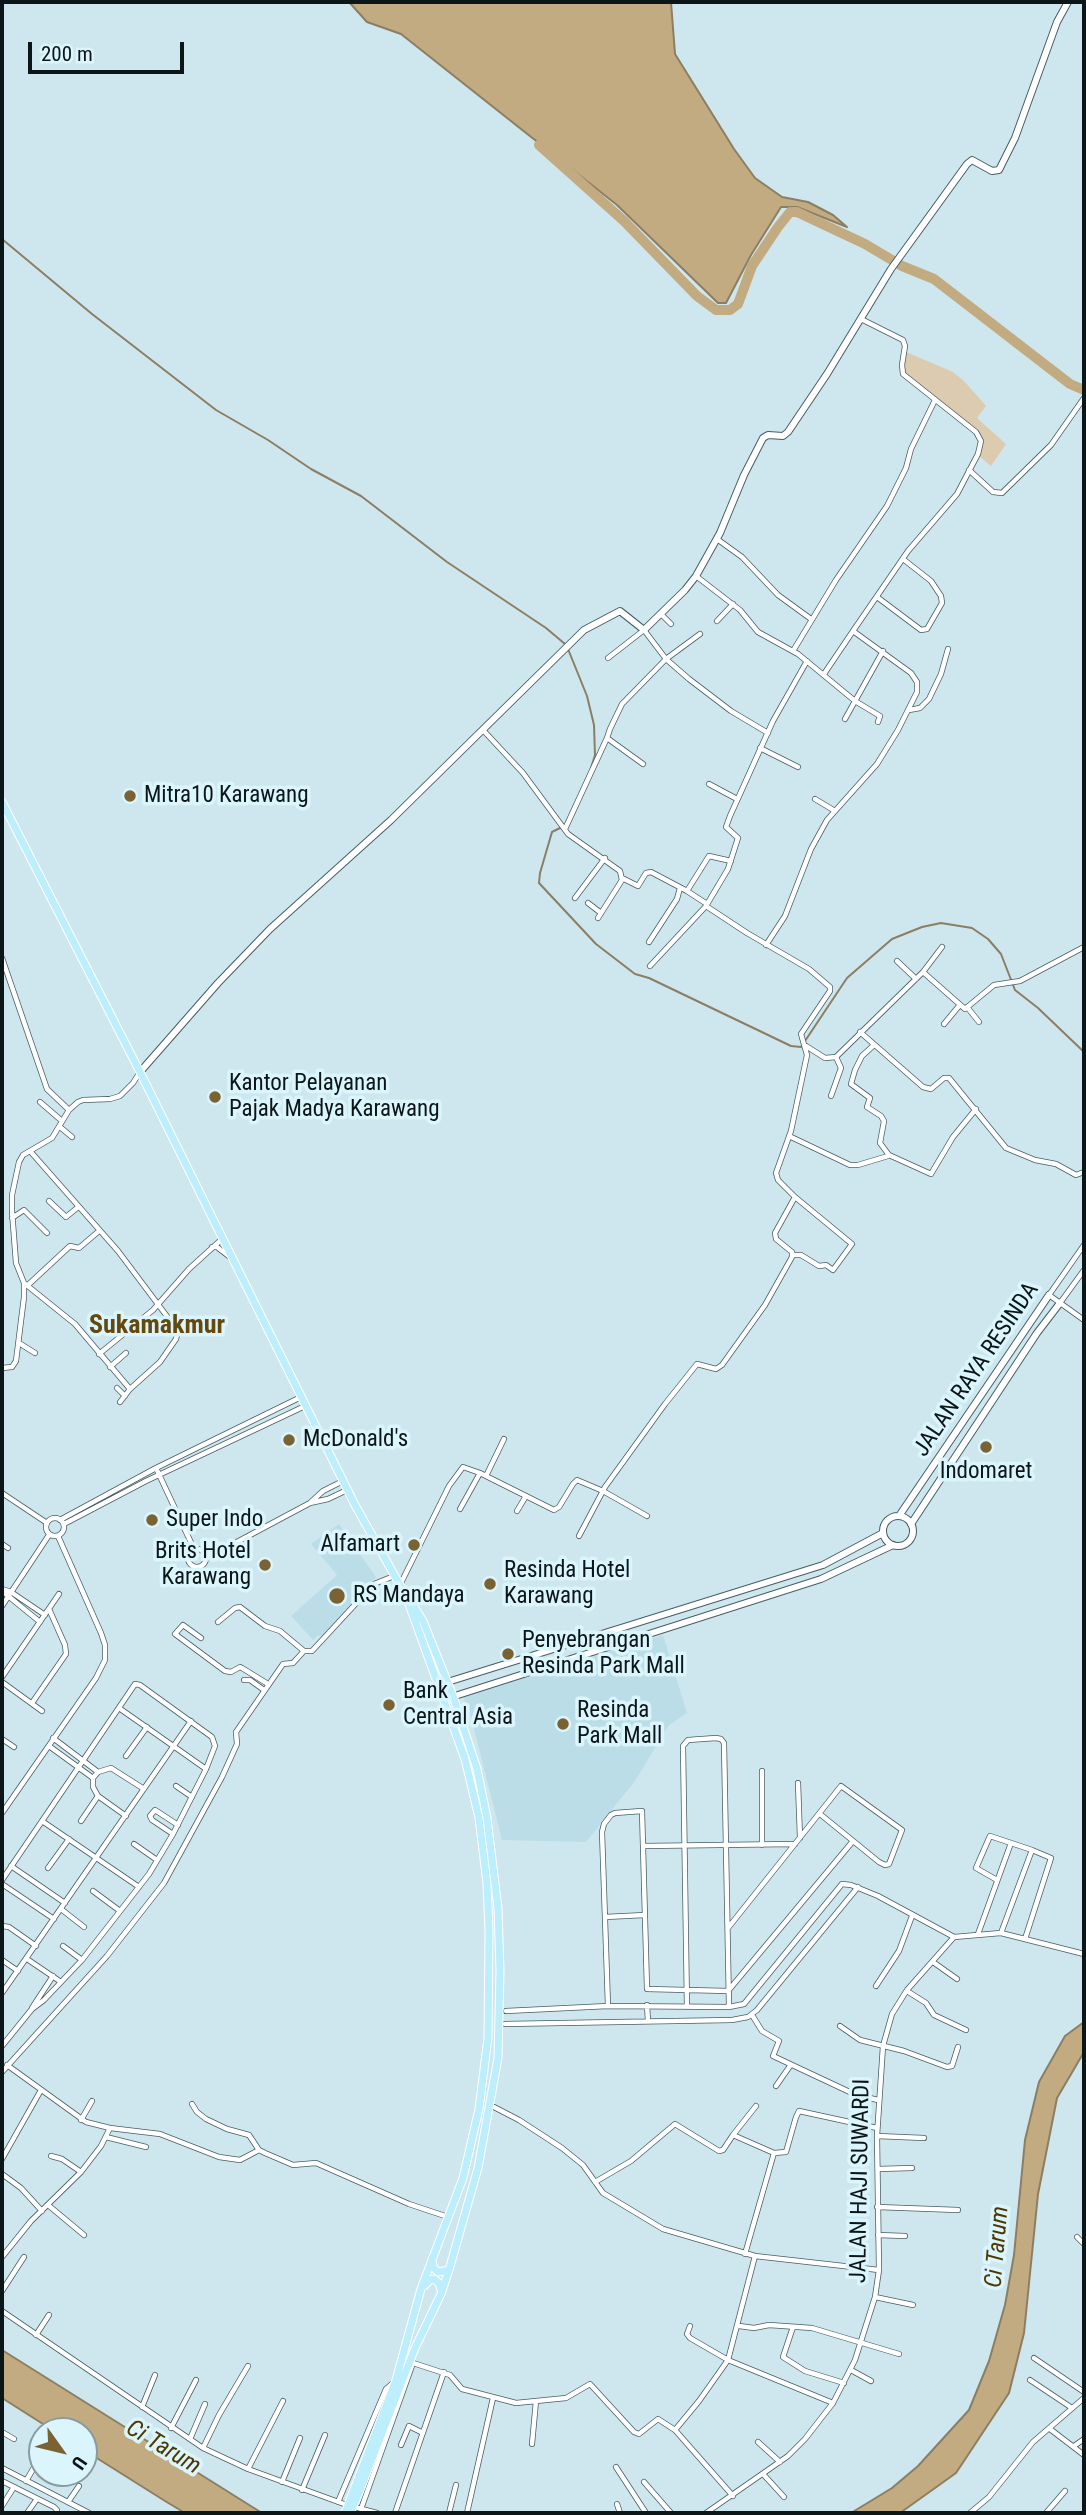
<!DOCTYPE html>
<style>
body{margin:0}
#map{position:relative;width:1086px;height:2515px;overflow:hidden;background:#cee7ef;font-family:"Roboto Condensed",sans-serif}
canvas{display:block}
.frame{position:absolute;inset:0;border:4px solid #0c1518;pointer-events:none}
.north{position:absolute;left:28px;top:2417px;width:70px;height:70px;box-sizing:border-box;background:#dbf5fc;border:2px solid #889ba1;border-radius:50%;rotate:124deg;font-size:19px;font-weight:700;line-height:28px;text-align:center;color:#0c1518}
.north::after{content:'';display:block;margin:auto;width:24px;height:32px;background:#7b6233;clip-path:polygon(50% 0,100% 100%,50% 72%,0 100%)}
.scale{position:absolute;left:28px;top:42px;width:156px;height:32px;box-sizing:border-box;border:4px solid #0c1518;border-top:0;padding-left:9px;font-size:21px;line-height:24px;white-space:nowrap;color:#0c1518;-webkit-text-stroke:5px #dbf5fc;paint-order:stroke}
</style>
<div id="map">
<canvas width="1086" height="2515"></canvas>
<div class="frame"></div>
<div class="north">U</div>
<div class="scale">200 m</div>
</div>
<script>
const c = document.querySelector('canvas').getContext('2d');
c.lineJoin = 'round';
function fillPath(path, color) { c.fillStyle = color; c.fill(path, 'evenodd'); }
const shape = rows => new Path2D(rows.map(r => 'M' + r).join(''));
function strokePath(path, color, width, dash) { c.strokeStyle = color; c.lineWidth = width; c.lineCap = dash ? 'butt' : 'round'; c.setLineDash(dash || []); c.stroke(path); }
function write(font, color, halo, rows, align = 'center') {
  c.font = font + ' "Roboto Condensed",sans-serif'; c.lineWidth = 7; c.setLineDash([]); c.textBaseline = 'middle'; c.strokeStyle = halo; c.fillStyle = color; for (const [text, x, y, turn = 0] of rows) {
    c.save(); c.translate(x, y); c.rotate((+turn || 0) * Math.PI / 180); c.textAlign = isNaN(turn) ? turn : align; if (halo) c.strokeText(text, 0, 0); c.fillText(text, 0, 0); c.restore();
  }
}
fillPath(shape([
 [339,1524,376,1577,325,1639,318,1635,313,1640,291,1616,337,1575,311,1544],
 [663,1635,687,1713,669,1725,635,1781,586,1842,502,1840,469,1709,463,1697]
]), '#bbdde7');
fillPath(shape([
 [906,352,953,372,964,381,986,406,977,418,1006,444,991,466,979,456,982,441,977,431,902,371]
]), '#dccbaf');
const water = shape([
 [349,2,671,2,675,54,734,149,755,178,782,197,808,202,833,215,847,227,797,207,781,207,751,255,726,303,718,303,617,205,401,34,367,22,349,2],
 [1084,2022,1084,2052,1057,2098,1038,2194,1024,2333,1009,2393,956,2473,900,2513,851,2513,892,2488,918,2466,969,2410,989,2361,1005,2305,1014,2255,1025,2140,1039,2082,1065,2036,1084,2022],
 [2,2350,120,2424,262,2513,185,2513,165,2501,84,2450,84,2431,54,2431,2,2398,2,2350]
]);
fillPath(water, '#c3ab81');
strokePath(water, '#8c7e62', 2);
strokePath(shape([
 [2,239,92,314,216,410,268,440,311,469,361,496,447,562,546,628,565,644],
 [568,649,587,696,594,725,595,755,591,768],
 [560,828,552,832,540,873,539,883,596,944,635,974,649,978,791,1046,801,1047,847,978,892,939,922,927,941,923,972,928,988,939,1001,954,1015,990,1038,1008,1084,1052]
]), '#8c7e62', 2);
strokePath(shape([
 [539,145,624,221,697,296,716,310,730,310,738,304,752,266,778,227,790,212,797,212,865,244,902,266,934,279,1070,384,1084,390]
]), '#c3ab81', 10);
const street = shape([
 [969,470,993,492,1002,493,1051,445,1084,398],
 [717,539,742,557,778,595,811,619],
 [696,576,740,610,758,632,798,654,855,701,880,716,878,722],
 [877,597,921,630,927,629,942,603,941,596,931,581,903,559],
 [661,614,671,624],
 [717,621,733,604],
 [793,651,836,580,887,506,906,468,911,449,935,400],
 [608,658,644,630,666,659,689,679,731,711,768,733],
 [824,674,853,631],
 [909,710,920,708,929,699,941,674,948,649],
 [845,719,883,651],
 [483,730,523,773,568,834,620,871,622,880,598,918],
 [760,748,798,767],
 [643,764,607,738,610,729,622,704,666,659,700,634],
 [709,784,737,799],
 [815,799,835,811],
 [565,829,607,738],
 [622,878,638,886,646,873,651,872,687,891,709,856,731,861],
 [687,891,707,904],
 [575,898,605,858],
 [588,903,601,913],
 [649,942,677,899,680,888],
 [766,945,785,916,811,849,827,820,877,764,898,730,917,692,917,682,911,673,853,631,908,551,957,494,978,454,981,441,976,432,903,374,902,365,905,346,903,340,861,319],
 [2,958,47,1089,69,1110],
 [897,961,916,979],
 [650,966,706,906],
 [923,972,942,947],
 [967,1007,979,1022],
 [944,1024,959,1006],
 [860,1032,923,1087,931,1089,944,1078,949,1078,1006,1148,1035,1160,1056,1164,1076,1175,1084,1172],
 [874,1045,862,1056,855,1070,851,1084,870,1098,867,1107,881,1116,884,1121,880,1143,889,1155,931,1174,953,1137,976,1109],
 [806,1046,825,1058,836,1057,923,972,965,1009,994,985,1020,981,1084,947],
 [831,1096,841,1068,836,1057],
 [40,1102,62,1121],
 [60,1127,72,1137],
 [789,1136,850,1165,858,1165,888,1156],
 [30,1151,118,1251,178,1331,176,1339,160,1362,130,1389,120,1402],
 [49,1201,66,1217,77,1208],
 [12,1218,24,1210,47,1233],
 [1084,1245,1049,1295,1084,1320],
 [212,1247,217,1247,230,1257],
 [792,1255,801,1255,819,1266,826,1265,833,1270,852,1244,795,1197],
 [24,1283,75,1324,130,1389],
 [28,1285,70,1246,79,1248,99,1231],
 [1060,1303,1084,1270],
 [19,1343,35,1353],
 [99,1354,153,1310,189,1269,222,1239],
 [110,1367,126,1353],
 [2,1368,12,1367,16,1361,24,1297,24,1283,16,1263,12,1211,12,1195,19,1162,23,1155,52,1138,69,1110,78,1102,83,1100,110,1099,120,1096,133,1083,140,1072],
 [117,1388,125,1396],
 [156,1468,194,1549],
 [486,1476,504,1439],
 [2,1493,47,1523],
 [311,1502,323,1491,343,1481],
 [460,1509,480,1473],
 [517,1511,526,1496],
 '46 1527a9 9 0 1 1 18 0a9 9 0 1 1-18 0Z',
 [60,1520,156,1468,301,1397],
 [64,1524,146,1481,305,1406],
 [579,1536,605,1487,665,1404,697,1364,716,1369,722,1365,765,1305,792,1257,792,1252,776,1239,775,1233,795,1197,778,1180,776,1173,791,1131,807,1055,801,1034,830,991,830,987,809,969,747,933,706,906,728,869,738,838,726,827,730,816,773,721,807,661],
 [2,1544,8,1548],
 '188 1558a9 9 0 1 1 18 0a9 9 0 1 1-18 0Z',
 [207,1558,310,1503,328,1499,347,1490],
 [400,1585,449,1486,463,1467,480,1473,554,1510,559,1507,573,1484,577,1480,603,1491,647,1516],
 [2,1589,11,1592,45,1615],
 [2,1591,40,1622],
 [2,1606,49,1535],
 [218,1622,235,1608,240,1607,265,1626,280,1631,304,1651],
 [201,1638,183,1625,175,1634,225,1671,231,1672,240,1667,242,1668,268,1684],
 [2,1677,59,1594],
 [244,1680,250,1680,264,1690],
 [2,1682,42,1711],
 [32,1703,66,1654,65,1645,49,1609],
 [119,1708,206,1769],
 [53,1738,98,1772],
 [2,1739,14,1747],
 [49,1746,93,1778],
 [126,1756,147,1727],
 [762,1771,762,1845],
 [798,1783,800,1838],
 [176,1786,192,1797],
 [2,1813,96,1678,105,1660,105,1645,101,1633,58,1536],
 [126,1816,98,1796,93,1787,93,1778,98,1772,111,1768,144,1789],
 [42,1821,139,1887],
 [81,1821,98,1796],
 [173,1834,152,1820,150,1816,155,1810,178,1825],
 [134,1844,157,1860],
 [643,1846,795,1844],
 [11,1866,65,1903],
 [48,1868,69,1839],
 [2,1880,135,1684,140,1685,212,1737,215,1746,206,1769,173,1834,149,1874,82,1960,44,2000,32,2009,2,2046],
 [997,1880,976,1868,990,1836,1032,1850],
 [2,1884,54,1919],
 [93,1891,120,1911],
 [61,1909,84,1927],
 [605,1917,645,1915],
 [2,1926,9,1927,36,1946],
 [728,1928,841,1786,902,1830,889,1864,885,1865,879,1862,820,1814],
 [1001,1933,1032,1850,1051,1858,1025,1939],
 [978,1934,1011,1843],
 [63,1946,82,1960],
 [27,1959,61,1982],
 [2,1960,18,1971],
 [933,1962,957,1979],
 [876,1986,899,1951,912,1916],
 [907,1991,926,2003,934,2015,966,2030],
 [2,1993,191,1721],
 [647,2005,648,2021],
 [608,2006,602,1832,604,1824,611,1815,615,1813,642,1811,647,1989,728,1991,853,1841],
 [687,2007,683,1746,688,1740,716,1738,721,1739,724,1743,729,2007],
 [32,2008,53,1976],
 [506,2011,608,2006,729,2007,744,2004,842,1884,851,1885,878,1896,954,1937],
 [752,2015,762,2031,779,2041,773,2056,854,2094,878,2100],
 [505,2024,732,2020,748,2017,757,2010,858,1887],
 [840,2026,860,2040,904,2051,947,2067,952,2066,958,2047],
 [7,2065,86,2122,110,2128,160,2134,219,2157,240,2160,259,2150],
 [2,2072,107,1956,164,1883,222,1777,237,1744,236,1732,283,1664,293,1663,304,1651,312,1651,374,1584,394,1576],
 [776,2086,790,2066],
 [192,2104,197,2112,206,2119,227,2129,249,2135,259,2150,265,2153,293,2165,316,2163,409,2204,448,2217],
 [494,2107,519,2120,562,2148,583,2165,603,2193,663,2229,755,2256,879,2270],
 [81,2120,92,2101],
 [733,2135,756,2106],
 [877,2136,924,2138],
 [106,2137,146,2147],
 [51,2156,62,2159,81,2172],
 [2,2159,41,2090],
 [878,2169,912,2168],
 [2,2174,21,2188,42,2211],
 [595,2182,631,2161,675,2124,719,2151,723,2150,733,2135,774,2153],
 [48,2205,84,2235],
 [877,2207,958,2210],
 [878,2235,905,2236],
 [1077,2237,1084,2244],
 [745,2254,774,2153,786,2152,796,2117,799,2111,877,2128],
 [2,2257,31,2221,81,2172,101,2146,110,2128],
 [2,2291,24,2257],
 [875,2297,913,2305],
 [2,2311,203,2448,248,2469,344,2504],
 [690,2326,687,2334,690,2338,728,2360,833,2403],
 [739,2326,754,2328,769,2325,812,2328,899,2354],
 [793,2327,783,2357,805,2371,844,2383],
 [36,2335,49,2315],
 [1034,2358,1084,2392],
 [410,2362,450,2375,462,2389,516,2403,566,2398,590,2384,634,2432,639,2434,658,2419,675,2430,733,2496],
 [851,2370,871,2381],
 [1030,2380,1072,2408],
 [142,2407,155,2375],
 [171,2428,196,2380],
 [1050,2429,1084,2455],
 [675,2430,699,2401,728,2360,755,2256],
 [2,2432,14,2439],
 [190,2439,205,2404],
 [758,2442,780,2462],
 [532,2444,536,2401],
 [401,2445,409,2426,423,2433],
 [1074,2446,1084,2439],
 [203,2448,219,2415,248,2366],
 [616,2467,646,2513],
 [2,2468,89,2513],
 [248,2469,283,2401],
 [763,2474,784,2497],
 [2,2481,54,2507,57,2510,56,2513],
 [26,2481,39,2459],
 [282,2482,300,2438],
 [644,2482,671,2513],
 [302,2490,325,2435],
 [68,2502,79,2486],
 [338,2502,386,2389,393,2383],
 [617,2504,620,2513],
 [2,2506,14,2487],
 [358,2508,377,2513],
 [361,2509,413,2363],
 [27,2513,37,2499],
 [395,2513,444,2372],
 [449,2513,456,2485],
 [467,2513,493,2398],
 [706,2513,788,2456,805,2439,833,2403,855,2360,875,2297,879,2270,877,2136,883,2046,892,2014,907,1990,954,1937,1001,1933,1084,1954],
 [970,2513,989,2497,1033,2442,1084,2398],
 [1046,2513,1065,2491]
]);
const secondary = shape([
 [140,1072,218,983,270,929,391,820,584,630,620,611,644,630,685,590,696,576,720,533,744,475,763,438,768,435,783,436,788,432,827,374,891,269,967,164,972,160,992,171,999,170,1015,138,1057,22,1068,2],
 [899,1516,1049,1295],
 '883 1531a15 15 0 1 1 30 0a15 15 0 1 1-30 0Z',
 [911,1524,1037,1333,1060,1303],
 [438,1685,823,1565,883,1533],
 [458,1695,821,1579,893,1545]
]);
const primary = shape([
 [2,802,140,1072,355,1505,406,1596,465,1759,479,1818,487,1883,489,1931,488,2038,479,2109,463,2178,421,2289,396,2380,353,2492],
 [432,2259,433,2267,438,2272,449,2270],
 [424,2286,430,2280,434,2279,439,2283,441,2290],
 [358,2495,415,2348,441,2294,449,2270,478,2168,498,2058,500,1971,498,1908,487,1818,477,1769,453,1696,423,1621,410,1600]
]);
strokePath(street, '#475d64', 6);
strokePath(secondary, '#475d64', 8);
strokePath(primary, '#fff', 9);
strokePath(street, '#fff', 4.5);
strokePath(secondary, '#fff', 6);
strokePath(primary, '#bdeefb', 7);
const primaryBridge = shape([
 [345,2513,353,2492],
 [350,2513,358,2495]
]);
strokePath(primaryBridge, '#fff', 9, []);
strokePath(primaryBridge, '#bdeefb', 7);
for (const [x, y, r, color] of [
 [130,796,7,"#7b6233"],
 [215,1097,7,"#7b6233"],
 [289,1440,7,"#7b6233"],
 [986,1447,7,"#7b6233"],
 [152,1520,7,"#7b6233"],
 [414,1545,7,"#7b6233"],
 [265,1565,7,"#7b6233"],
 [490,1584,7,"#7b6233"],
 [337,1596,9,"#7b6233"],
 [508,1654,7,"#7b6233"],
 [389,1705,7,"#7b6233"],
 [563,1724,7,"#7b6233"]
]) { const dot = new Path2D(); dot.arc(x, y, r, 0, 2 * Math.PI); c.fillStyle = color; c.fill(dot); strokePath(dot, '#dbf5fc', 2.5); }
write('23px', '#0c1518', '#dbf5fc', [
 ["Mitra10 Karawang",144,796],
 ["Kantor Pelayanan",229,1084],
 ["Pajak Madya Karawang",229,1110],
 ["McDonald's",303,1440],
 ["Indomaret",986,1472,"center"],
 ["Super Indo",166,1520],
 ["Alfamart",400,1545,"right"],
 ["Brits Hotel",251,1552,"right"],
 ["Karawang",251,1578,"right"],
 ["Resinda Hotel",504,1571],
 ["Karawang",504,1597],
 ["RS Mandaya",353,1596],
 ["Penyebrangan",522,1641],
 ["Resinda Park Mall",522,1667],
 ["Bank",403,1692],
 ["Central Asia",403,1718],
 ["Resinda",577,1711],
 ["Park Mall",577,1737]
], 'left');
write('23px', '#0c1518', '#dbf5fc', [
 ["JALAN RAYA RESINDA",977,1370,-56],
 ["JALAN HAJI SUWARDI",861,2181,-89]
]);
write('italic 24px', '#4f3700', '#dbf5fc', [
 ["Ci Tarum",998,2247,-85],
 ["Ci Tarum",163,2448,31]
]);
write('bold 26px', '#64480e', '#dbf5fc', [
 ["Sukamakmur",157,1326]
]);
</script>
